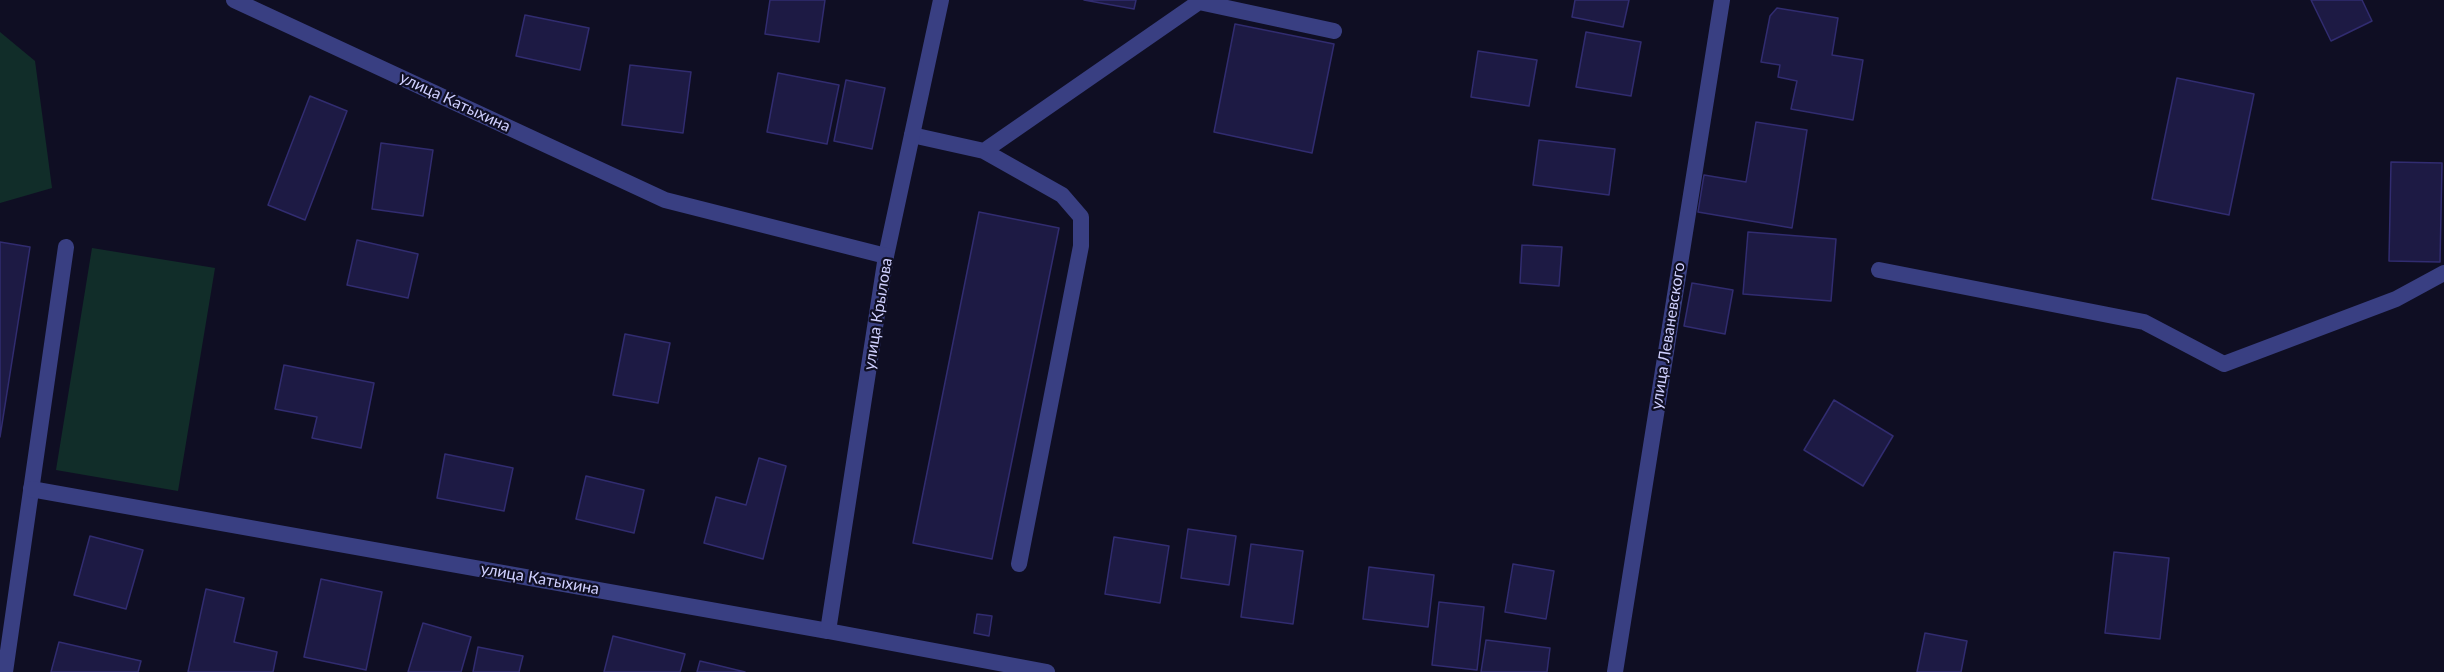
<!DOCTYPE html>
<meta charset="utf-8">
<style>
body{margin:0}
canvas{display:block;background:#0f0e23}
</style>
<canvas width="2444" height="672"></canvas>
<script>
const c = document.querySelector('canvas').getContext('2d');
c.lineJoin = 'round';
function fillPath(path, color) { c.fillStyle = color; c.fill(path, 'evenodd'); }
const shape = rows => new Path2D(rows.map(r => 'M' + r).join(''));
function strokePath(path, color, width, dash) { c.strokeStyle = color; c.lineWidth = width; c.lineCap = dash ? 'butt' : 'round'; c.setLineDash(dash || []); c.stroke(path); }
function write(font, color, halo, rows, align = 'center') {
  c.font = font + ' Lato,sans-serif'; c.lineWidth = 4.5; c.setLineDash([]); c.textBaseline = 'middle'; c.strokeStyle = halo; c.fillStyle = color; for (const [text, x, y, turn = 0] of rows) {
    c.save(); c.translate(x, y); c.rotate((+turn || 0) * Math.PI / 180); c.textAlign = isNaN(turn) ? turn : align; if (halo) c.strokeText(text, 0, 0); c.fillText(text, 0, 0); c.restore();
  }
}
fillPath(shape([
 [0,32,35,61,52,188,0,203],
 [92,248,215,268,178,491,56,470]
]), '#112d29');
const building = shape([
 [770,0,825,0,819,42,765,34,770,0],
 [1084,0,1136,0,1134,9,1084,0],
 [1575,0,1629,0,1623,27,1572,17,1575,0],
 [2311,0,2362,0,2372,21,2331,41,2311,0],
 [1777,8,1838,18,1832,55,1863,60,1853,120,1791,109,1797,81,1778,77,1780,65,1761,62,1770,16,1777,8],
 [525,15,589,28,580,70,516,56,525,15],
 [1235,24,1334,44,1312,153,1214,132,1235,24],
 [1586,32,1641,42,1631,96,1576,87,1586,32],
 [1478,51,1537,60,1529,106,1471,97,1478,51],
 [630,65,691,72,683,133,622,125,630,65],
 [778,73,839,85,827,144,767,132,778,73],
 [2177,78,2254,94,2229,215,2152,199,2177,78],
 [846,80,885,88,872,149,834,141,846,80],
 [310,96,347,111,305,220,268,205,310,96],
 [1756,122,1807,130,1792,228,1698,212,1704,175,1746,182,1756,122],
 [1539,140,1615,149,1609,195,1533,185,1539,140],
 [381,143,433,150,423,216,372,209,381,143],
 [2391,162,2442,163,2440,262,2389,261,2391,162],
 [979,212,1059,228,992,559,913,543,979,212],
 [1748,232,1836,239,1831,301,1743,294,1748,232],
 [357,240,418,254,408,298,347,285,357,240],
 [0,242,30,247,0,437,0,242],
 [1522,245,1562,247,1559,286,1520,283,1522,245],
 [1692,283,1733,290,1725,334,1684,326,1692,283],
 [625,334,670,343,658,403,613,395,625,334],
 [284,365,374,383,361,448,312,438,317,417,275,409,284,365],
 [1834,400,1893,436,1863,486,1804,450,1834,400],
 [445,454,513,468,504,511,437,498,445,454],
 [759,458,786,466,763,559,704,543,716,497,746,505,759,458],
 [586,476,644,490,634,533,576,519,586,476],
 [1188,529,1236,536,1229,585,1181,578,1188,529],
 [90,536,143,550,126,609,74,595,90,536],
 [1114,537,1169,546,1160,603,1105,594,1114,537],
 [1251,544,1303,551,1293,624,1241,617,1251,544],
 [2114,552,2169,558,2160,639,2105,633,2114,552],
 [1513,564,1554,571,1546,619,1505,612,1513,564],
 [1369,567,1434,575,1428,627,1363,619,1369,567],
 [321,579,382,592,366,670,304,657,321,579],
 [206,589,244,598,234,642,277,652,273,672,188,672,206,589],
 [1439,602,1484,607,1477,670,1432,665,1439,602],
 [977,614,992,616,989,636,974,633,977,614],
 [423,623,471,637,461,672,408,672,423,623],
 [1925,633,1967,641,1961,672,1917,672,1925,633],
 [613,636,685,654,680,672,604,672,613,636],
 [1486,640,1550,648,1547,672,1481,672,1486,640],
 [59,642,141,661,138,672,51,672,59,642],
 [478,647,523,656,519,672,473,672,478,647],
 [700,661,745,672,697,672,700,661]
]);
fillPath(building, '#1d1a44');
strokePath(building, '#312c70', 1.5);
strokePath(shape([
 [912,135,984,151,1062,195,1081,217,1081,246,1019,564],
 [984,151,1199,2,1334,31],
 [1879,270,2144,322,2224,364,2396,299,2444,273],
 [5,672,66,247]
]), '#393f82', 16);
strokePath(shape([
 [886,256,941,0],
 [31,489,828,631],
 [1615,672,1722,0]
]), '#393f82', 16);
strokePath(shape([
 [234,0,665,200,886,256,828,631,1047,672]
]), '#393f82', 16);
write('16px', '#d0d0ff', '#0f0e23', [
 ["улица Катыхина",455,102,25],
 ["улица Крылова",878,314,-81],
 ["улица Леваневского",1668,336,-81],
 ["улица Катыхина",540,579,10]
]);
</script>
